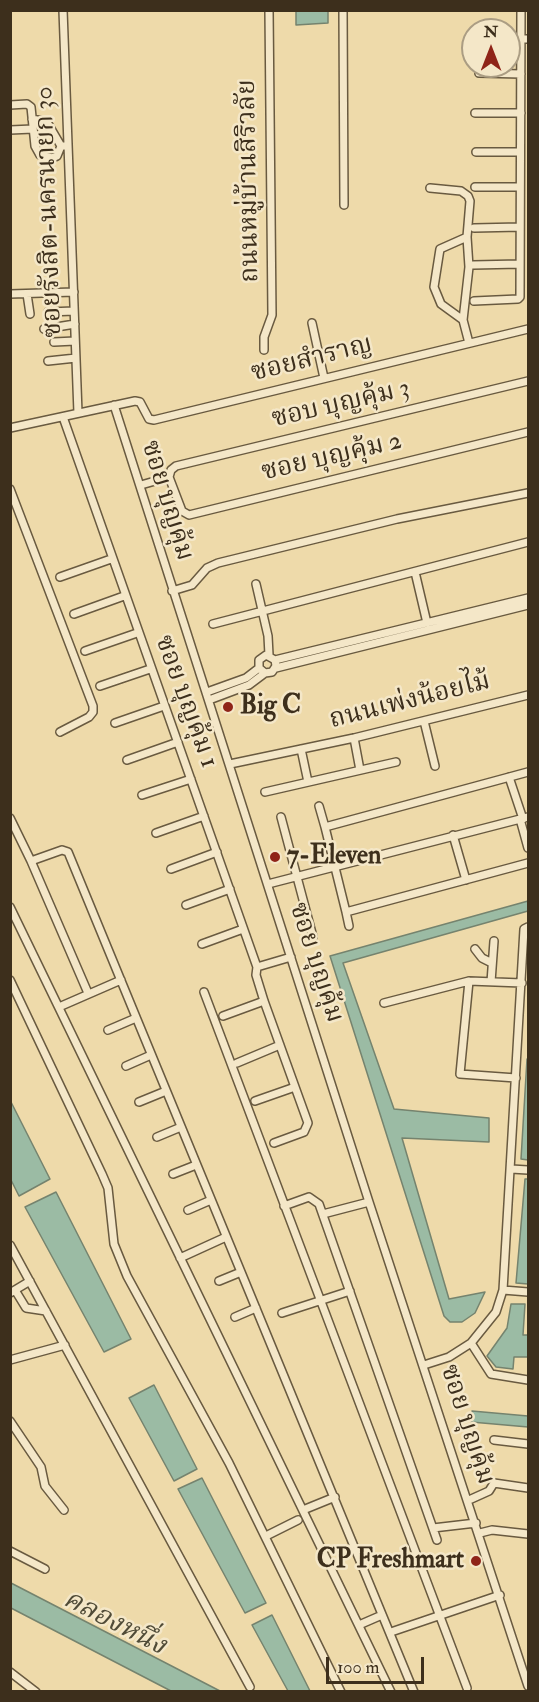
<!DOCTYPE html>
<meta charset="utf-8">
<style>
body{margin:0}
#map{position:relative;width:539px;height:1702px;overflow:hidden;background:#eedaaa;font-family:"IM FELL Double Pica",serif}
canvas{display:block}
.frame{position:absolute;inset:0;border:12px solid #3d2f1c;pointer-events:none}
.north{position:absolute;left:461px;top:18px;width:60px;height:60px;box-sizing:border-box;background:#f4e7c8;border:2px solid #ab9d83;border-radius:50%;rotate:0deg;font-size:16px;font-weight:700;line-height:24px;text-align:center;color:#3d2f1c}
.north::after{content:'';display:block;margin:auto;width:21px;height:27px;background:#8f2418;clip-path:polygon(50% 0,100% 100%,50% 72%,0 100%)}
.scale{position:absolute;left:326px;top:1657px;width:98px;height:27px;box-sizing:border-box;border:3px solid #3d2f1c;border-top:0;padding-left:8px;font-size:18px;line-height:21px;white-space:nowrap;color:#3d2f1c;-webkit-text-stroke:4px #f4e7c8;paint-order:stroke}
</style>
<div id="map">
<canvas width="539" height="1702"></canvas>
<div class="frame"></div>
<div class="north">N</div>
<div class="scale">100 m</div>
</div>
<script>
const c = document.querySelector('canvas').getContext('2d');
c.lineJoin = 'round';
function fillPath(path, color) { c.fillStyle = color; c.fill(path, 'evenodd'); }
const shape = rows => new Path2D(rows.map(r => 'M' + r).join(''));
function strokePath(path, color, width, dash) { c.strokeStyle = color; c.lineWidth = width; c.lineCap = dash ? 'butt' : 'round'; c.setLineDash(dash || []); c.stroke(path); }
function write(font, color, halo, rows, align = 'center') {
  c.font = font + ' "IM FELL Double Pica","Noto Serif Thai",serif'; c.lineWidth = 5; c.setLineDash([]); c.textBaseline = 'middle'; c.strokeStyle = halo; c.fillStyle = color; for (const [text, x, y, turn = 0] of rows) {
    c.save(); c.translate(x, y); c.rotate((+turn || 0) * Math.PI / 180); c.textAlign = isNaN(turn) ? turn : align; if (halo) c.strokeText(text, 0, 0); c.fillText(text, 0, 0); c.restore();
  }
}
const water = shape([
 [296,11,328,11,328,23,296,25,296,11],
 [528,901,528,911,343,963,394,1109,489,1118,489,1142,402,1138,449,1299,485,1292,475,1313,462,1322,450,1322,444,1316,330,956,528,901],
 [527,1059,528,1059,528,1160,521,1159,527,1059],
 [11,1102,50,1179,19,1196,11,1180,11,1102],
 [525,1179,528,1179,528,1284,516,1283,525,1179],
 [56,1192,131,1339,104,1352,25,1207,56,1192],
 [511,1304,525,1304,523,1335,528,1335,528,1357,514,1357,513,1369,496,1367,487,1356,507,1328,511,1304],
 [154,1385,197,1469,174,1481,129,1398,154,1385],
 [472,1411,528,1416,528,1427,471,1422,472,1411],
 [202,1478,266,1603,245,1613,178,1489,202,1478],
 [11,1583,220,1691,171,1691,11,1608,11,1583],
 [272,1615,310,1691,288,1691,252,1625,272,1615]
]);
fillPath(water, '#9bbba4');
strokePath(water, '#75836e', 1.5);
const street = shape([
 [63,10,78,413],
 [343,10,344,205],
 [509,38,528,39],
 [479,73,521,74],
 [10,105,27,104,31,107,35,146,40,155,52,158,57,156,61,146],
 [475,113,521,113],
 [32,119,47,122,61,146,66,146],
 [10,130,33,129],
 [476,152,520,152],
 [475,187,520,187],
 [430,188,461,191,468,196,470,201,467,237,440,249,434,287,441,304,463,320,469,343],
 [474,228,520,227],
 [473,265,520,264],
 [10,294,74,292],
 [27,294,30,314],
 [474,301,518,299,520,297,521,10],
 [48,312,74,311],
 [463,320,469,267,467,237],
 [312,323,324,378],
 [44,329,75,324],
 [54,342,75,341],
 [264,350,264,337,272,315,269,10],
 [48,361,76,358],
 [114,405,369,1202,528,1686],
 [63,417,257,967,291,957],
 [10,428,135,401,140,402,149,419,154,420,528,329],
 [169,477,182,511,189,515,528,432],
 [169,477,171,470,176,466,528,381],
 [141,485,169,477],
 [10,489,93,706,93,712,89,717,60,732],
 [415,572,427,623],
 [60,577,111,559],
 [256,584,268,636,269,655],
 [172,591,192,585,207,568,218,563,397,519,528,493],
 [74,614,124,596],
 [213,624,528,542],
 [85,651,137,633],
 [275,660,276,666,272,672,265,673,259,668,259,660,266,655,275,660,528,598],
 [276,668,528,605],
 [100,686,150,669],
 [207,692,246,678,259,668],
 [209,700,249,685,265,673],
 [424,721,435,766],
 [115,723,164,706],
 [354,738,360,770],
 [301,749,308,782],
 [127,760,178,742],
 [230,764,354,738,528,695],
 [528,772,325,827,346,912,528,863],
 [509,777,523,819],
 [265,792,396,762],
 [142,795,191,779],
 [319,806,325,827],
 [281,817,313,937],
 [10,818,31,861,62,850,68,852,414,1692],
 [520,819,528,848],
 [156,833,204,816],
 [453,835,466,880],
 [31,861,88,993],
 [171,869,217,852],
 [268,884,528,817],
 [186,905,230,889],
 [10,907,391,1692],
 [346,912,349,926],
 [202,944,243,929],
 [475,949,482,958,492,963],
 [257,967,256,975,264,1001,308,1123,304,1132,274,1143],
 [10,980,102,1174,108,1188,114,1244,127,1276,229,1463,341,1692],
 [491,982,494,941],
 [204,992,467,1688],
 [384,1003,469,981],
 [59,1007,121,980],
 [223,1016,264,1001],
 [108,1030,136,1018],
 [237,1063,280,1045],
 [126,1066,151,1055],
 [516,1078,460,1074,469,981,522,983],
 [255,1101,295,1087],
 [139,1102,166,1091],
 [157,1137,181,1127],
 [511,1169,528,1170],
 [173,1174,196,1165],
 [284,1206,309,1197,319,1204,437,1540],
 [188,1210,211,1200],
 [323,1214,369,1202],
 [10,1245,250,1687],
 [180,1258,226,1237],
 [219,1281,241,1272],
 [15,1290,26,1308,46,1311],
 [503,1290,528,1292],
 [10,1293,30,1281],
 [282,1313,350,1291],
 [235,1317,256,1308],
 [471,1343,491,1374,528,1380],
 [10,1360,65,1345],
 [424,1365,449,1357,471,1343,496,1312,503,1290,524,929,528,927],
 [10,1421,41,1467,45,1486,64,1510],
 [494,1440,528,1444],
 [469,1500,489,1491,494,1483,528,1488],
 [303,1510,335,1497],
 [433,1528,476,1523],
 [480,1533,492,1530,528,1534],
 [266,1536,298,1520],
 [10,1551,45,1569],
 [359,1625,382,1615],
 [391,1632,500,1595],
 [10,1672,36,1692]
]);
strokePath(street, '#695a40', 10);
strokePath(street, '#f4e7c8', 7);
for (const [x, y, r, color] of [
 [228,707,6,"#8f2418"],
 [275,857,6,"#8f2418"],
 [476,1561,6,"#8f2418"]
]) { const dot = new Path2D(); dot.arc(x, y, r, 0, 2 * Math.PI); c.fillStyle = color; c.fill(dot); strokePath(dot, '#f4e7c8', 2); }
write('26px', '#3d2f1c', '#f4e7c8', [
 ["ถนนหมู่บ้านสิริวลัย",250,181,-91],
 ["ซอยรังสิต-นครนายก 30",50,212,-92],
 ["ซอยสำราญ",312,360,-14],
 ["ซอบ บุญคุ้ม 3",341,405,-13],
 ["ซอย บุญคุ้ม 2",332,458,-13],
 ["ซอย บุญคุ้ม",166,501,73],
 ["ซอย บุญคุ้ม 1",185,702,70],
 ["ถนนเพ่งน้อยไม้",410,702,-14],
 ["ซอย บุญคุ้ม",315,963,72],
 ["ซอย บุญคุ้ม",466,1425,72]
]);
write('bold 26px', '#3d2f1c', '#f4e7c8', [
 ["Big C",240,707],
 ["7-Eleven",287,857],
 ["CP Freshmart",464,1561,"right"]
], 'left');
write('italic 27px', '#504b37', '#f4e7c8', [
 ["คลองหนึ่ง",114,1624,27]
]);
</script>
